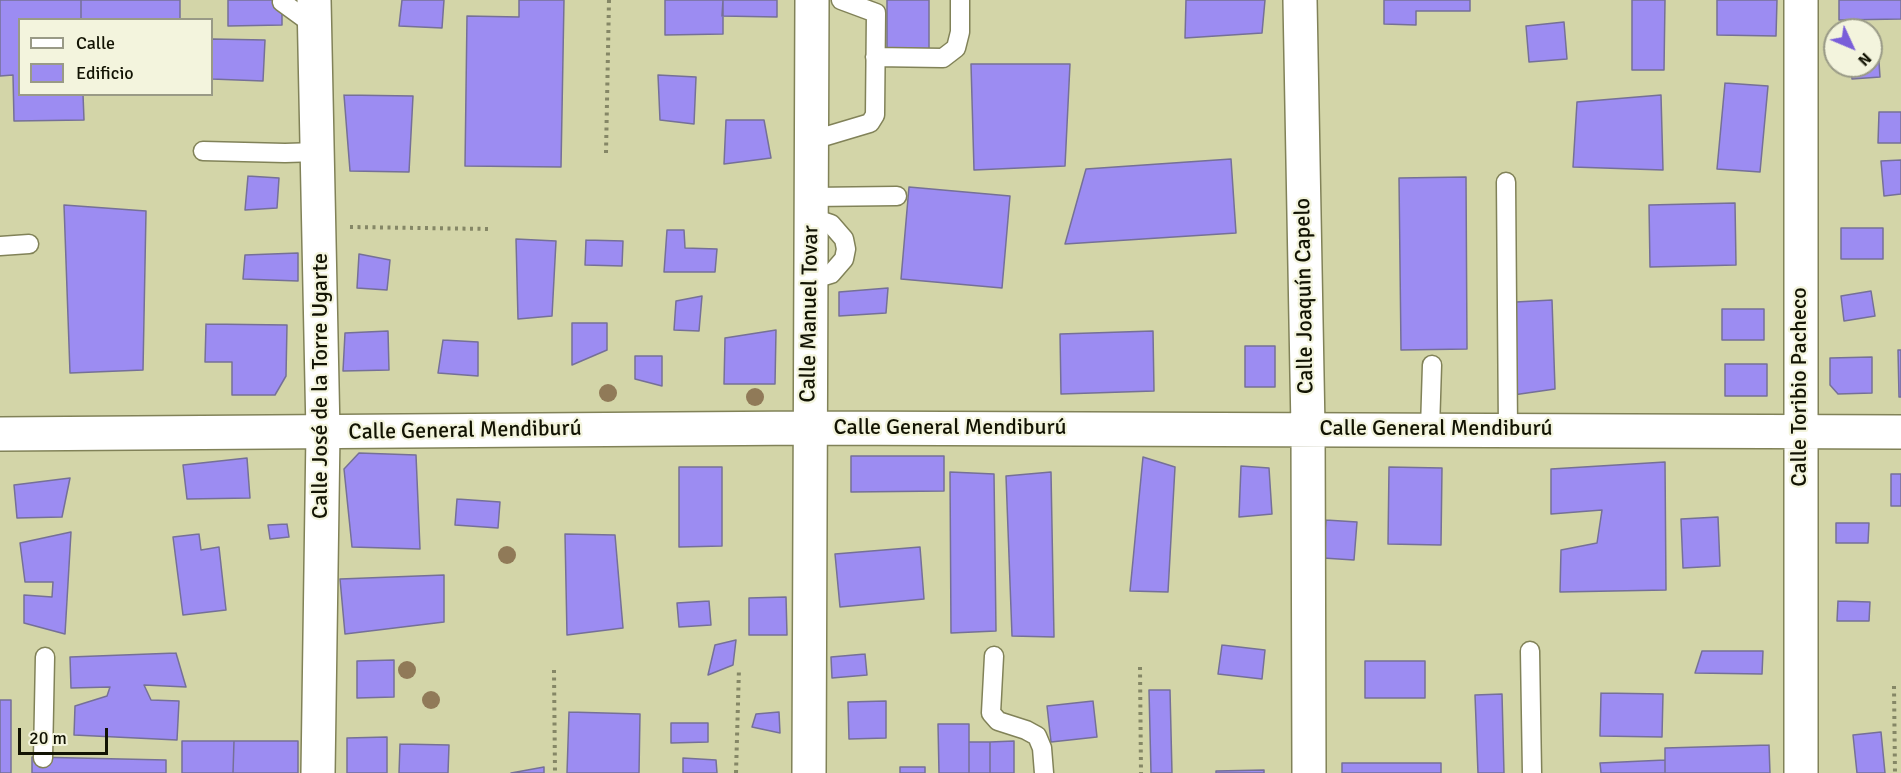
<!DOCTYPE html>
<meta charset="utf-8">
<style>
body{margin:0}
#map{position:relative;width:1901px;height:773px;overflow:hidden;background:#d3d5a8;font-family:Signika,sans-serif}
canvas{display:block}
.legend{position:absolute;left:18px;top:18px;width:195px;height:78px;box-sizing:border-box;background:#f3f4dd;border:2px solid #999a86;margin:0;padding:8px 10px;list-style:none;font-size:18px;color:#121303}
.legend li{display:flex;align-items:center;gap:12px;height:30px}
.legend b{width:30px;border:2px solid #999a86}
.north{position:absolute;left:1823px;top:18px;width:60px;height:60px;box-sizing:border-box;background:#f3f4dd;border:2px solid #999a86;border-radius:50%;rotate:134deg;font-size:16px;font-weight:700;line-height:24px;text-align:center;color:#121303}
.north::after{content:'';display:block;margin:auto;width:21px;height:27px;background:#795ed9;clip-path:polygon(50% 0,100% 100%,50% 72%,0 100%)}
.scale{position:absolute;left:18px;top:728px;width:90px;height:27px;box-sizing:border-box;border:3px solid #121303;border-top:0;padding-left:8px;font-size:18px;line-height:21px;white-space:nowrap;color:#121303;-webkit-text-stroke:4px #f3f4dd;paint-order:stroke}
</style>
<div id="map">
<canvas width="1901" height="773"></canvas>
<ul class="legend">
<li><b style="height:8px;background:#fff"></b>Calle</li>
<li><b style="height:16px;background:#9c8cf2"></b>Edificio</li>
</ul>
<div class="north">N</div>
<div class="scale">20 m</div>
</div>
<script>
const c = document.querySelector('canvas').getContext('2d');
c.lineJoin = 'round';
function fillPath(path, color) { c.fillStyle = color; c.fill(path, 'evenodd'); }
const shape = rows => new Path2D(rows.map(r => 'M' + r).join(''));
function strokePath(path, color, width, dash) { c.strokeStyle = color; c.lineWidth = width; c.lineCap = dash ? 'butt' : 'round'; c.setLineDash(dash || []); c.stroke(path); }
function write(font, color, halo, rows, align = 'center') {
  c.font = font + ' Signika,sans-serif'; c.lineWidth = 4.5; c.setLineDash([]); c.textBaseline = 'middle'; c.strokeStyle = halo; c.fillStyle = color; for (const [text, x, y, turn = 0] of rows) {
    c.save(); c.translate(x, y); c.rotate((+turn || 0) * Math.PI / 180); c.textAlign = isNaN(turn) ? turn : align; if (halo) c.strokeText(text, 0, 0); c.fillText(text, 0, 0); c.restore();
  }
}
const building = shape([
 [0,0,81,0,81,20,20,20,20,94,83,94,84,120,14,121,13,75,0,76,0,0],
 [81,0,180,0,180,20,81,20,81,0],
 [228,0,282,0,282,25,228,26,228,0],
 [402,0,444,0,442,28,399,26,402,0],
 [519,0,564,0,561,167,465,166,467,16,519,17,519,0],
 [665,0,723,0,723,34,665,35,665,0],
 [723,0,777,0,777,17,722,16,723,0],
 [887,0,929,0,929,51,887,51,887,0],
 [1186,0,1265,0,1262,33,1185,38,1186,0],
 [1384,0,1470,0,1470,11,1416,11,1416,25,1384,24,1384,0],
 [1632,0,1665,0,1664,70,1632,70,1632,0],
 [1717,0,1777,0,1776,36,1717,35,1717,0],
 [1839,0,1901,0,1901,19,1839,20,1839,0],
 [1564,22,1567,59,1529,62,1526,26,1564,22],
 [1877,32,1880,77,1852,79,1851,66,1871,66,1871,33,1877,32],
 [212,39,265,40,263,81,212,79,212,39],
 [971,64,1070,64,1065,166,974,170,971,64],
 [658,75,696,77,694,124,660,120,658,75],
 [1725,83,1768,86,1760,172,1717,169,1725,83],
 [344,95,413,96,409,172,350,171,344,95],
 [1661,95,1663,170,1573,167,1577,102,1661,95],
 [1879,112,1901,112,1901,143,1878,143,1879,112],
 [726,120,764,120,771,158,724,164,726,120],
 [1231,159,1236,233,1065,244,1086,169,1231,159],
 [1901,160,1901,194,1884,196,1881,161,1901,160],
 [248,176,279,178,277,208,245,210,248,176],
 [1466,177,1467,349,1401,350,1399,178,1466,177],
 [909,187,1010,196,1002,288,901,279,909,187],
 [1735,203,1736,265,1650,267,1649,205,1735,203],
 [64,205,146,211,143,370,70,373,64,205],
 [1841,228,1883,228,1883,259,1841,259,1841,228],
 [667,230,684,230,685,248,717,249,715,272,664,272,667,230],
 [516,239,556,241,552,316,518,319,516,239],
 [586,240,623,241,622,266,585,265,586,240],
 [298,253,298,281,243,279,245,255,298,253],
 [359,254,390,260,387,290,357,288,359,254],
 [888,288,886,313,839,316,839,292,888,288],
 [1871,291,1875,316,1844,321,1841,296,1871,291],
 [702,296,699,331,674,330,676,301,702,296],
 [1552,300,1555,389,1513,395,1516,302,1552,300],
 [1722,309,1764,309,1764,340,1722,340,1722,309],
 [572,323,607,323,607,350,572,365,572,323],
 [206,324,287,325,286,376,275,395,232,395,232,362,205,362,206,324],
 [776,330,775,384,724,384,725,338,776,330],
 [388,331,389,370,343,371,345,333,388,331],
 [1153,331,1154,391,1061,394,1060,334,1153,331],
 [443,340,478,342,478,376,438,373,443,340],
 [1245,346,1275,346,1275,387,1245,387,1245,346],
 [1898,350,1901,350,1901,397,1899,397,1898,350],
 [635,356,662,356,662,386,635,379,635,356],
 [1872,357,1872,393,1838,394,1830,385,1830,358,1872,357],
 [1725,364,1767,364,1767,396,1725,396,1725,364],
 [359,453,416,455,420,549,352,547,344,469,359,453],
 [851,456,944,456,944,491,851,492,851,456],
 [1143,457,1175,467,1168,592,1130,591,1143,457],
 [247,458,250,498,187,499,183,465,247,458],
 [1665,462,1666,590,1560,592,1561,550,1597,543,1602,510,1551,514,1551,469,1665,462],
 [1241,466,1269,468,1272,514,1239,517,1241,466],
 [679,467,722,467,722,546,679,547,679,467],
 [1389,467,1442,468,1441,545,1388,544,1389,467],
 [950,472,994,474,996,631,951,633,950,472],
 [1051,472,1054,637,1012,636,1006,476,1051,472],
 [1891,474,1901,474,1901,506,1891,506,1891,474],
 [70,478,62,517,17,518,14,485,70,478],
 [457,499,500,502,498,528,455,525,457,499],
 [1718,517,1720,566,1683,568,1681,519,1718,517],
 [1326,520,1357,522,1354,560,1323,558,1326,520],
 [1836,523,1869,523,1868,543,1836,543,1836,523],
 [287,524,289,537,270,539,268,525,287,524],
 [71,532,65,634,24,623,24,595,52,597,53,582,25,582,20,543,71,532],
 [199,534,201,550,219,547,226,610,183,615,173,537,199,534],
 [565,534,615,535,623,628,567,635,565,534],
 [920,547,924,599,840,607,835,554,920,547],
 [444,575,444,622,345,634,340,579,444,575],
 [786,597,787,635,749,635,749,598,786,597],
 [709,601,711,625,679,627,677,603,709,601],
 [1838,601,1870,602,1869,621,1837,621,1838,601],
 [736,640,733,665,708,675,715,645,736,640],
 [1222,645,1265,650,1262,679,1218,674,1222,645],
 [1702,651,1763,651,1762,674,1695,673,1702,651],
 [176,653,186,687,144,685,151,700,179,701,177,740,74,735,75,706,107,696,110,687,71,688,70,657,176,653],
 [865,654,867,675,832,678,831,657,865,654],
 [394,660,394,697,357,698,357,661,394,660],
 [1365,661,1425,661,1425,698,1365,698,1365,661],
 [1149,690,1170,690,1172,773,1151,773,1149,690],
 [1601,693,1663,694,1662,737,1600,736,1601,693],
 [1502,694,1504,773,1478,773,1475,695,1502,694],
 [0,700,11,700,11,773,0,773,0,700],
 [886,701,886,738,849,739,848,702,886,701],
 [1093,701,1097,737,1051,742,1047,706,1093,701],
 [569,712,640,714,639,773,567,773,569,712],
 [779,712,780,733,752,727,756,714,779,712],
 [671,723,708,723,708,742,671,743,671,723],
 [938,724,969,724,969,773,939,773,938,724],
 [1881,732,1885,773,1857,773,1853,735,1881,732],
 [387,737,387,773,347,773,347,738,387,737],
 [182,741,234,741,233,773,182,773,182,741],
 [234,741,298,741,298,773,233,773,234,741],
 [1014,741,1014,773,990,773,990,742,1014,741],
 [969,742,990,742,990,773,969,773,969,742],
 [400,744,449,745,448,773,399,773,400,744],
 [1769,745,1770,773,1665,773,1665,748,1769,745],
 [32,757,166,760,166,773,32,773,32,757],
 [683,758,716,760,717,773,683,773,683,758],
 [1665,760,1665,773,1601,773,1600,763,1665,760],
 [1342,763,1441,763,1441,773,1342,773,1342,763],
 [544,767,544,773,511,773,544,767],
 [900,767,925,767,925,773,900,773,900,767],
 [1264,770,1264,773,1216,773,1216,771,1264,770]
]);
fillPath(building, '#9c8cf2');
strokePath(building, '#757097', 1.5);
const service = shape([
 [282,2,315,26],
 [875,57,943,58,956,48,960,32,960,0],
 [813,140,870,123,875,115,876,13,841,0],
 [203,151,285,153,318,152],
 [1506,182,1508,430],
 [812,197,897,196],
 [0,246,29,244],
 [811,277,821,277,831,274,844,259,846,249,844,239,831,224,822,221,811,221],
 [1430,429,1432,365],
 [1530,651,1532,773],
 [994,656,991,713,998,721,1026,730,1037,736,1042,748,1044,773],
 [43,758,45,657]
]);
const minor = shape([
 [314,0,323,433,318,773],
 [1300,0,1308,428,1309,773],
 [1801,0,1801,773],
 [0,434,809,428,1901,432],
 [809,773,812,0]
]);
strokePath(service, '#818258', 21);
strokePath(minor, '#818258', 36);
strokePath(shape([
 [606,153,609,0],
 [350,227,490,229],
 [1140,667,1141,773],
 [554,670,555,773],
 [1894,686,1895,773],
 [736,773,739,668]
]), '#858766', 4, [3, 4.5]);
strokePath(service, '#fff', 18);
strokePath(minor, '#fff', 33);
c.fillStyle = '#907a58';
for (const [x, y] of [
 [608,393],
 [755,397],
 [507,555],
 [407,670],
 [431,700]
]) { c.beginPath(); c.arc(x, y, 9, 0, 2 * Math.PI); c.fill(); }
write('22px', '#121303', '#f3f4dd', [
 ["Calle Joaquín Capelo",1305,296,-91],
 ["Calle Manuel Tovar",810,314,-89],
 ["Calle José de la Torre Ugarte",321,386,-90],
 ["Calle Toribio Pacheco",1800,387,-90],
 ["Calle General Mendiburú",950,428],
 ["Calle General Mendiburú",1436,429],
 ["Calle General Mendiburú",465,431,-1]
]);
</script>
